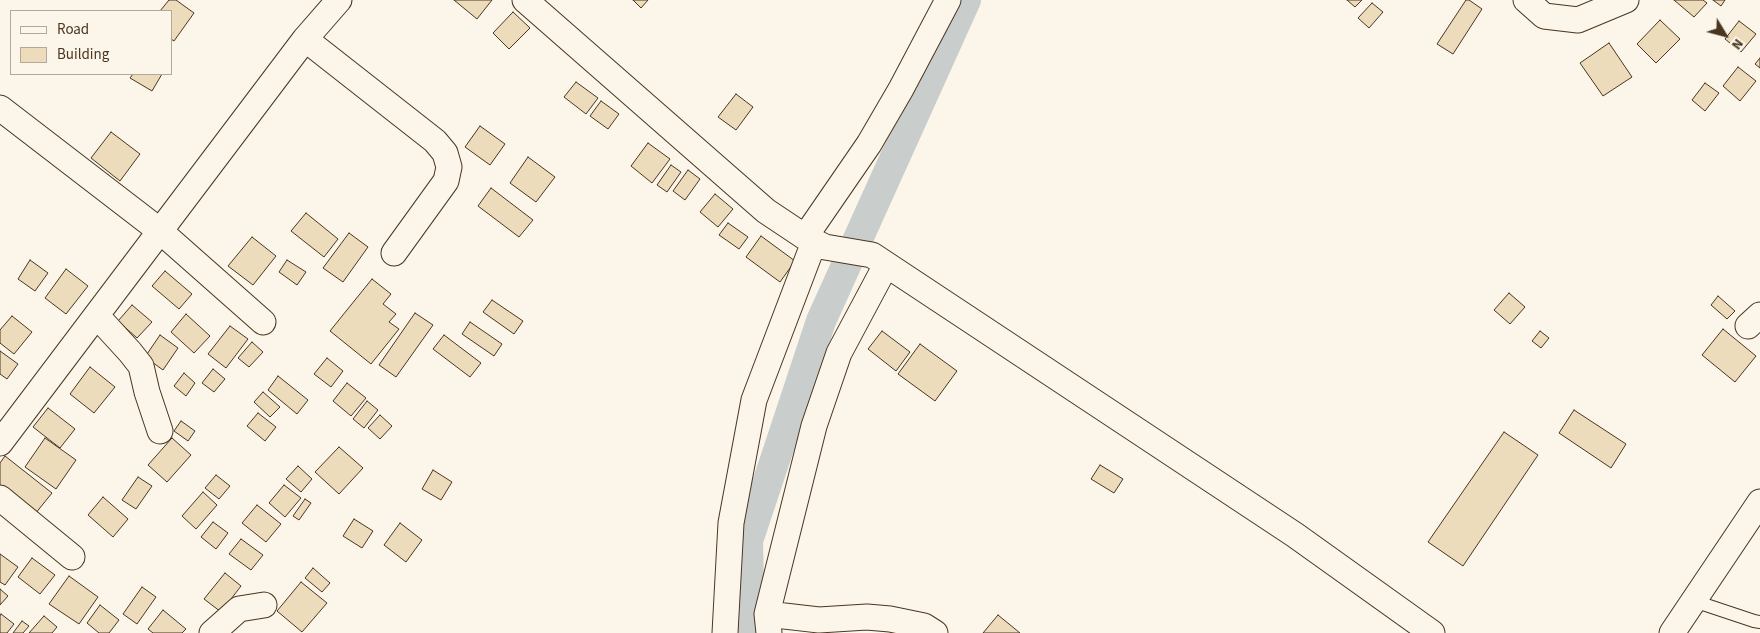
<!DOCTYPE html>
<style>
body{margin:0}
#map{position:relative;width:1760px;height:633px;overflow:hidden;background:#fbf6e9;font-family:"Source Sans 3",sans-serif}
canvas{display:block}
.legend{position:absolute;left:10px;top:10px;width:162px;height:65px;box-sizing:border-box;background:#fbf6e9;border:1px solid #b4a999;margin:0;padding:6px 9px;list-style:none;font-size:15px;color:#4a3520}
.legend li{display:flex;align-items:center;gap:10px;height:25px}
.legend b{width:25px;border:1px solid #b4a999}
.north{position:absolute;left:1700px;top:10px;width:50px;height:50px;-webkit-text-stroke:4px #fbf6e9;paint-order:stroke;rotate:127deg;font-size:14px;font-weight:700;line-height:20px;text-align:center;color:#4a3520}
.north::after{content:'';display:block;margin:auto;width:18px;height:22px;background:#4a3520;clip-path:polygon(50% 0,100% 100%,50% 72%,0 100%)}
</style>
<div id="map">
<canvas width="1760" height="633"></canvas>
<ul class="legend">
<li><b style="height:6px;background:#fbf6e9"></b>Road</li>
<li><b style="height:14px;background:#ecdcbc"></b>Building</li>
</ul>
<div class="north">N</div>
</div>
<script>
const c = document.querySelector('canvas').getContext('2d');
c.lineJoin = 'round';
const shape = rows => new Path2D(rows.map(r => 'M' + r).join(''));
function strokePath(path, color, width, dash) { c.strokeStyle = color; c.lineWidth = width; c.lineCap = dash ? 'butt' : 'round'; c.setLineDash(dash || []); c.stroke(path); }
function fillPath(path, color) { c.fillStyle = color; c.fill(path, 'evenodd'); }
strokePath(shape([
 [750,633,748,541,821,321,966,0]
]), '#c9cecd', 30);
const building = shape([
 [169,0,176,0,194,13,174,41,171,39,171,11,160,11,169,0],
 [454,0,492,0,477,19,454,0],
 [633,0,648,0,641,8,633,0],
 [1347,0,1362,0,1355,7,1347,0],
 [1466,0,1469,0,1482,9,1453,54,1437,44,1466,0],
 [1674,0,1703,0,1707,3,1694,17,1674,0],
 [1713,0,1725,0,1721,6,1713,0],
 [1372,3,1383,12,1369,28,1358,18,1372,3],
 [513,12,530,28,509,49,493,33,513,12],
 [1660,20,1680,39,1656,63,1637,44,1660,20],
 [1739,21,1756,34,1741,52,1725,39,1739,21],
 [1609,43,1632,77,1603,96,1580,63,1609,43],
 [1760,58,1760,68,1755,64,1760,58],
 [1738,67,1756,81,1740,101,1723,86,1738,67],
 [133,74,162,74,152,91,130,78,133,74],
 [576,82,598,98,586,114,564,97,576,82],
 [1705,83,1719,93,1705,111,1692,100,1705,83],
 [736,94,753,107,736,130,718,117,736,94],
 [601,101,619,114,608,129,590,116,601,101],
 [480,126,505,144,490,165,465,147,480,126],
 [111,132,140,154,120,181,91,158,111,132],
 [648,143,670,159,652,183,631,166,648,143],
 [528,157,555,177,536,202,510,183,528,157],
 [671,165,681,172,667,192,657,185,671,165],
 [688,170,700,179,685,200,673,191,688,170],
 [491,188,533,220,519,237,478,206,491,188],
 [715,194,733,209,718,227,700,212,715,194],
 [306,213,338,239,324,257,291,231,306,213],
 [728,223,748,237,739,249,719,235,728,223],
 [349,233,368,247,343,282,323,268,349,233],
 [761,236,795,261,780,282,746,257,761,236],
 [252,237,276,256,253,285,228,266,252,237],
 [30,260,48,273,35,291,18,279,30,260],
 [287,260,306,272,297,285,279,272,287,260],
 [66,269,88,286,66,314,45,298,66,269],
 [165,271,192,294,179,309,152,286,165,271],
 [372,279,391,294,383,304,396,314,389,322,399,329,371,364,330,331,372,279],
 [1509,293,1525,307,1510,324,1494,310,1509,293],
 [1718,296,1735,311,1727,319,1711,305,1718,296],
 [492,300,523,321,514,334,483,312,492,300],
 [132,305,152,322,137,338,118,321,132,305],
 [415,313,433,325,396,377,379,365,415,313],
 [186,314,210,336,194,353,171,332,186,314],
 [12,316,32,332,14,354,0,343,0,330,12,316],
 [470,322,502,344,494,356,462,334,470,322],
 [230,326,248,339,226,368,208,354,230,326],
 [1723,329,1756,356,1735,382,1702,355,1723,329],
 [882,331,910,352,896,371,868,349,882,331],
 [1540,331,1549,338,1541,348,1532,341,1540,331],
 [160,335,178,348,163,370,145,357,160,335],
 [444,335,481,363,470,377,433,349,444,335],
 [252,342,263,352,249,367,238,358,252,342],
 [920,344,957,371,935,401,898,374,920,344],
 [0,351,18,364,7,379,0,374,0,351],
 [327,358,343,371,331,387,314,374,327,358],
 [90,367,115,387,94,413,70,394,90,367],
 [213,369,225,379,214,392,202,383,213,369],
 [184,373,195,383,186,396,174,386,184,373],
 [278,376,308,400,297,414,268,390,278,376],
 [347,383,366,398,351,416,333,401,347,383],
 [263,392,280,407,270,417,254,402,263,392],
 [367,401,378,410,364,428,353,419,367,401],
 [48,408,75,429,60,448,33,427,48,408],
 [1574,410,1626,444,1611,468,1559,433,1574,410],
 [258,413,276,427,265,441,247,426,258,413],
 [380,415,392,426,380,439,368,428,380,415],
 [181,421,195,431,188,441,174,431,181,421],
 [1504,432,1538,455,1463,566,1428,542,1504,432],
 [45,438,76,460,56,489,25,467,45,438],
 [172,438,191,455,167,482,148,465,172,438],
 [339,447,363,468,339,494,315,472,339,447],
 [5,456,52,493,35,514,0,487,0,463,5,456],
 [1100,465,1123,479,1114,493,1091,479,1100,465],
 [298,466,312,479,301,492,286,479,298,466],
 [433,470,452,482,441,500,422,489,433,470],
 [216,475,230,486,219,499,205,488,216,475],
 [138,477,152,486,136,509,122,500,138,477],
 [284,485,301,498,285,517,269,503,284,485],
 [203,492,217,505,196,529,182,516,203,492],
 [103,497,128,519,113,537,88,515,103,497],
 [305,499,311,503,299,520,293,516,305,499],
 [257,505,281,524,266,542,242,523,257,505],
 [354,519,373,531,362,548,343,536,354,519],
 [213,522,228,533,216,549,201,537,213,522],
 [400,523,422,540,406,562,384,545,400,523],
 [241,539,263,555,251,570,229,554,241,539],
 [0,554,18,567,5,585,0,582,0,554],
 [32,558,55,575,40,594,18,577,32,558],
 [313,568,330,583,322,592,305,578,313,568],
 [225,573,241,586,221,612,204,599,225,573],
 [69,576,98,597,79,624,49,604,69,576],
 [301,582,327,603,302,632,277,611,301,582],
 [142,587,156,597,137,624,123,614,142,587],
 [0,589,8,596,0,605,0,589],
 [100,605,119,620,109,633,99,633,87,623,100,605],
 [163,610,186,629,182,633,153,633,148,629,163,610],
 [1,614,14,624,7,633,0,633,0,616,1,614],
 [998,615,1020,633,983,633,998,615],
 [44,616,57,627,52,633,29,633,44,616],
 [22,621,29,626,23,633,13,633,22,621]
]);
fillPath(building, '#ecdcbc');
strokePath(building, '#4a3520', 1);
const service = shape([
 [1694,601,1754,621,1760,622]
]);
const minor = shape([
 [525,0,766,211,805,237,825,247,872,255,1295,535,1432,633],
 [1526,0,1544,16,1578,20,1626,0],
 [305,39,435,141,445,153,449,167,446,181,394,253],
 [0,108,160,231,263,322],
 [805,237,869,144,901,89,948,0],
 [97,316,130,352,141,366,147,392,160,431],
 [1748,326,1760,315],
 [0,443,305,39,339,0],
 [0,498,72,557],
 [767,614,819,620,867,617,890,619,924,626,935,633],
 [212,633,239,609,264,605],
 [725,633,731,523,754,400,814,242],
 [769,633,767,614,814,426,839,353,886,265],
 [1672,633,1760,502]
]);
strokePath(service, '#4a3520', 14);
strokePath(minor, '#4a3520', 27);
strokePath(service, '#fbf6e9', 12);
strokePath(minor, '#fbf6e9', 25);
</script>
